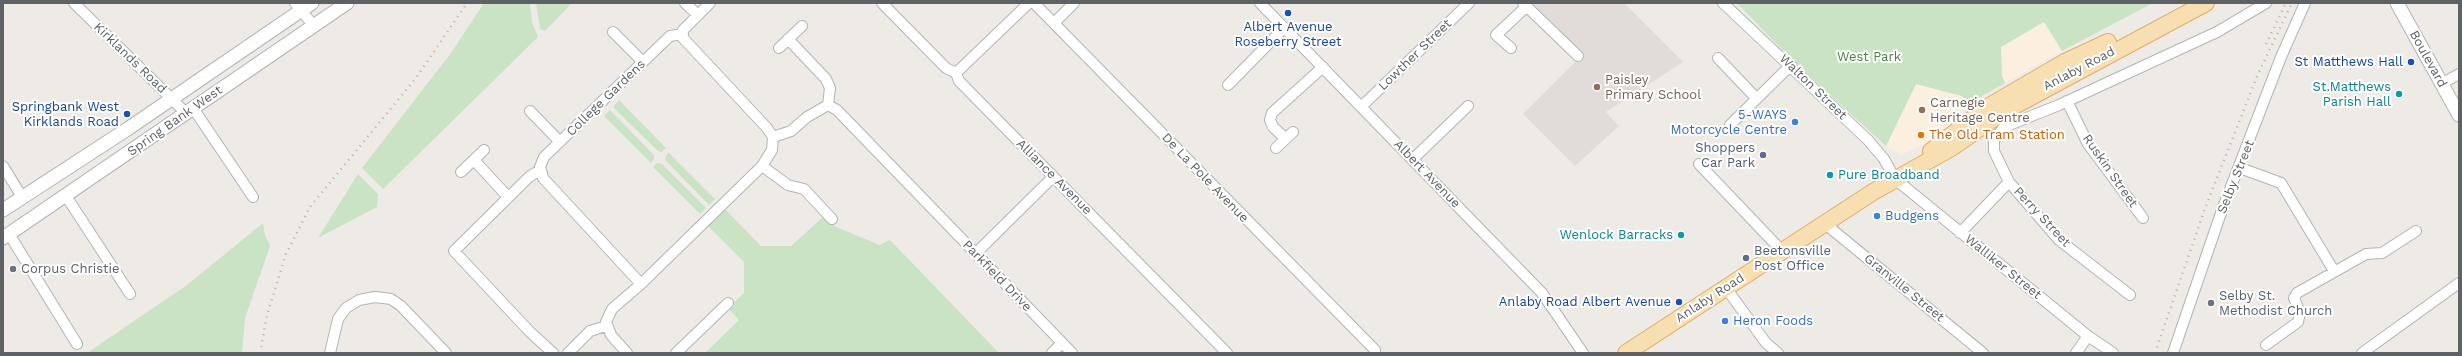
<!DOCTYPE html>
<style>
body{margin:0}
#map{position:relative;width:2462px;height:356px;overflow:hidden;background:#eeebe6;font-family:"Work Sans",sans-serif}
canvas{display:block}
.frame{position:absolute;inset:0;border:4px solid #5e6265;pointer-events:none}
</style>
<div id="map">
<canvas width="2462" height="356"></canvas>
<div class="frame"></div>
</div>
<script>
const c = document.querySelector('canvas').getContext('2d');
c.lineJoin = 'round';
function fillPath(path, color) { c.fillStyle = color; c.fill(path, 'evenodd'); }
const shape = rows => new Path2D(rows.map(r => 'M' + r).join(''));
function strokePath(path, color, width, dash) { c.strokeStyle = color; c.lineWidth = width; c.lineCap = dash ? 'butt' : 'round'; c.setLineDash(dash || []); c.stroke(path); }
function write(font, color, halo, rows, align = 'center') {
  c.font = font + ' "Work Sans",sans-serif'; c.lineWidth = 4; c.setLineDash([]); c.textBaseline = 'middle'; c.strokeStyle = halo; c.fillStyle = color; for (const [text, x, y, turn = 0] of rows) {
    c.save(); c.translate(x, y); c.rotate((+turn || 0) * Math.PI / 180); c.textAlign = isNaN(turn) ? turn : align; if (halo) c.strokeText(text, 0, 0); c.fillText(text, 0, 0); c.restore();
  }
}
fillPath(shape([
 [2044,22,2062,51,2005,83,2002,76,2001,47],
 [1916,84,1963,96,1968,104,1939,137,1901,155,1886,146]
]), '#fbefdf');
fillPath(shape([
 [1532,3,1624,3,1683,62,1606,112,1619,126,1575,166,1523,114,1583,54]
]), '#e1dcd7');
fillPath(shape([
 [484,3,530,3,532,22,538,37,383,189,362,168,451,53],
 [536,3,572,3,545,31,540,29],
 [1737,3,2153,3,2062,51,2044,22,2001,47,2002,76,2005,83,1968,104,1962,96,1916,84,1886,146,1795,63],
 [619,100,666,148,662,152,658,151,613,107],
 [610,110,654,155,654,159,651,163,604,116],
 [668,152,715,199,709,205,665,160],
 [657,163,662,164,706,208,700,214,653,167],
 [358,174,378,194,377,207,318,238],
 [725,209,761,246,791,246,822,218,828,219,836,227,880,245,890,240,999,353,705,353,739,320,728,308,744,293,744,262,708,226],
 [263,223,265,235,270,246,245,318,242,353,87,353,187,285]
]), '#cae3c5');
const minor = shape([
 [74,3,186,113],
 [295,3,314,26],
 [685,3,698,15],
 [882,3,946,68,956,73,959,81,1227,353],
 [1034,3,1375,350,1375,353],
 [1260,3,1542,293,1583,353],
 [1523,3,1578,56],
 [1723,3,1868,140,1884,159,1895,179,2088,336,2113,353],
 [1054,23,1074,3],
 [613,32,643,62],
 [788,39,826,79,830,88,828,105],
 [779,48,802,26],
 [1511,48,1496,35,1526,7],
 [1718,58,1756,98],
 [956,73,1029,3],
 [2441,84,2459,74],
 [1228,85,1284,28],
 [2067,101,2088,144,2143,218],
 [1361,107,1469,3],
 [193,108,253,197],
 [530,111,560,142],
 [1730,125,1791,65],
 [773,137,791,131,807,117,828,105,837,110,1072,353],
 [1285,138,1273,127,1270,120,1272,113,1323,67],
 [1276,148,1293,132],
 [1413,159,1468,106],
 [474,160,508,197],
 [1699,164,1782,251],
 [3,166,22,197],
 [762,166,788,185,804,189,832,219],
 [2240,168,2281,183,2334,271],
 [461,172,484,150],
 [542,173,535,173,529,177,454,251,530,332,553,353],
 [66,196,130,294],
 [1824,223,1983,353],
 [1960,233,2009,182],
 [9,234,77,344],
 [976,253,1053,177],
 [641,284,762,166,772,150,773,137,767,128,682,37,683,30,710,3],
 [1726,288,1766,343,1778,353],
 [2130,295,2059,240,2009,182,1994,151,1994,140,2004,127,2059,105,2217,32,2266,3],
 [2266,345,2298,322,2300,313,2294,298,2297,293,2366,254,2382,253,2416,231],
 [330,353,338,319,346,308,359,300,375,297,391,299,401,306,446,353],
 [568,353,590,331,606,326],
 [627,353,611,335,606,322,612,309,641,284,543,178,540,167,544,157,670,36,683,34],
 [676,353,728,303],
 [1052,353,1062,343],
 [2076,353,2088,336],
 [2173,353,2222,210,2281,57,2305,3],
 [2362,353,2459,283]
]);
const tertiary = shape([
 [2397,3,2459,115],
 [3,210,129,128,312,3],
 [3,238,347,3]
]);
const primary = shape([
 [1931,151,1986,108,2065,62,2108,42],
 [1626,353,1873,192,1953,147,2003,112,2206,3]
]);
strokePath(minor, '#b1b4b7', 12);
strokePath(tertiary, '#b1b4b7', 15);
strokePath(primary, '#e4ab6a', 18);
strokePath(minor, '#fff', 10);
strokePath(tertiary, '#fff', 13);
strokePath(primary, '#f7dfb2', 16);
strokePath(shape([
 [2266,44,2286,3],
 [260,353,267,315,286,254,310,207,416,78,467,3],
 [2155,353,2204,211,2258,74,2292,3]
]), '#b2b3b3', 2.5, [1, 5]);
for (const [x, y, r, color] of [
 [1288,13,4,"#1a4fb4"],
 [2411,62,4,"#1a4fb4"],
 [1597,87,4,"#8d6e63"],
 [2399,94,4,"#0f9aa8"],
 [1922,110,4,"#8d6e63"],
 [127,114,4,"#1a4fb4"],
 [1795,122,4,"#3f7fe0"],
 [1921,135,4,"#e8710a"],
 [1763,155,4,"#5c6f8a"],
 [1830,175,4,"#0f9aa8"],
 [1877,216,4,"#3f7fe0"],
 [1681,235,4,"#0f9aa8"],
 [1746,258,4,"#5c6f8a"],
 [13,269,4,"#6b7280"],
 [1679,302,4,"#1a4fb4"],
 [2211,303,4,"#6b7280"],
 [1725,321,4,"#3f7fe0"]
]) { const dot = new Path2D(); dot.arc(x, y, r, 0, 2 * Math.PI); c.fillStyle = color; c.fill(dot); strokePath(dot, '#fff', 1.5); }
write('13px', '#164399', '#fff', [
 ["Albert Avenue",1288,27,"center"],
 ["Roseberry Street",1288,42,"center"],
 ["St Matthews Hall",2403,62],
 ["Springbank West",119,107],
 ["Kirklands Road",119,122],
 ["Anlaby Road Albert Avenue",1671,302]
], 'right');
write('13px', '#5e6265', '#fff', [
 ["Lowther Street",1415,55,-44],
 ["Kirklands Road",130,58,44],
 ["Boulevard",2428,59,61],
 ["Anlaby Road",2079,69,-28],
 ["Walton Street",1813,87,44],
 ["College Gardens",606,98,-44],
 ["Spring Bank West",175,121,-35],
 ["Ruskin Street",2110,171,55],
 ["Albert Avenue",1427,174,46],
 ["Alliance Avenue",1054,177,45],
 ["Selby Street",2236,177,-68],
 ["De La Pole Avenue",1205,178,46],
 ["Perry Street",2042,217,47],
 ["Walliker Street",2003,267,39],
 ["Parkfield Drive",997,276,46],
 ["Granville Street",1904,288,39],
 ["Anlaby Road",1710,298,-33]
]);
write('13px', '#48833f', '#fff', [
 ["West Park",1869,57]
]);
write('13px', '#785e54', '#fff', [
 ["Paisley",1605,80],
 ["Primary School",1605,95],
 ["Carnegie",1930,103],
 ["Heritage Centre",1930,118]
], 'left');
write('13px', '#0d838f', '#fff', [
 ["St.Matthews",2391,87],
 ["Parish Hall",2391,102],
 ["Pure Broadband",1838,175,"left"],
 ["Wenlock Barracks",1673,235]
], 'right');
write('13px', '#366cbe', '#fff', [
 ["5-WAYS",1787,115,"right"],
 ["Motorcycle Centre",1787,130,"right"],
 ["Budgens",1885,216],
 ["Heron Foods",1733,321]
], 'left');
write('13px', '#c56008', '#fff', [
 ["The Old Tram Station",1929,135]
], 'left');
write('13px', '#4e5e75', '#fff', [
 ["Shoppers",1755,148],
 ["Car Park",1755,163],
 ["Beetonsville",1754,251,"left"],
 ["Post Office",1754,266,"left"]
], 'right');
write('13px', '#5b616d', '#fff', [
 ["Corpus Christie",21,269],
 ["Selby St.",2219,296],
 ["Methodist Church",2219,311]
], 'left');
</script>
